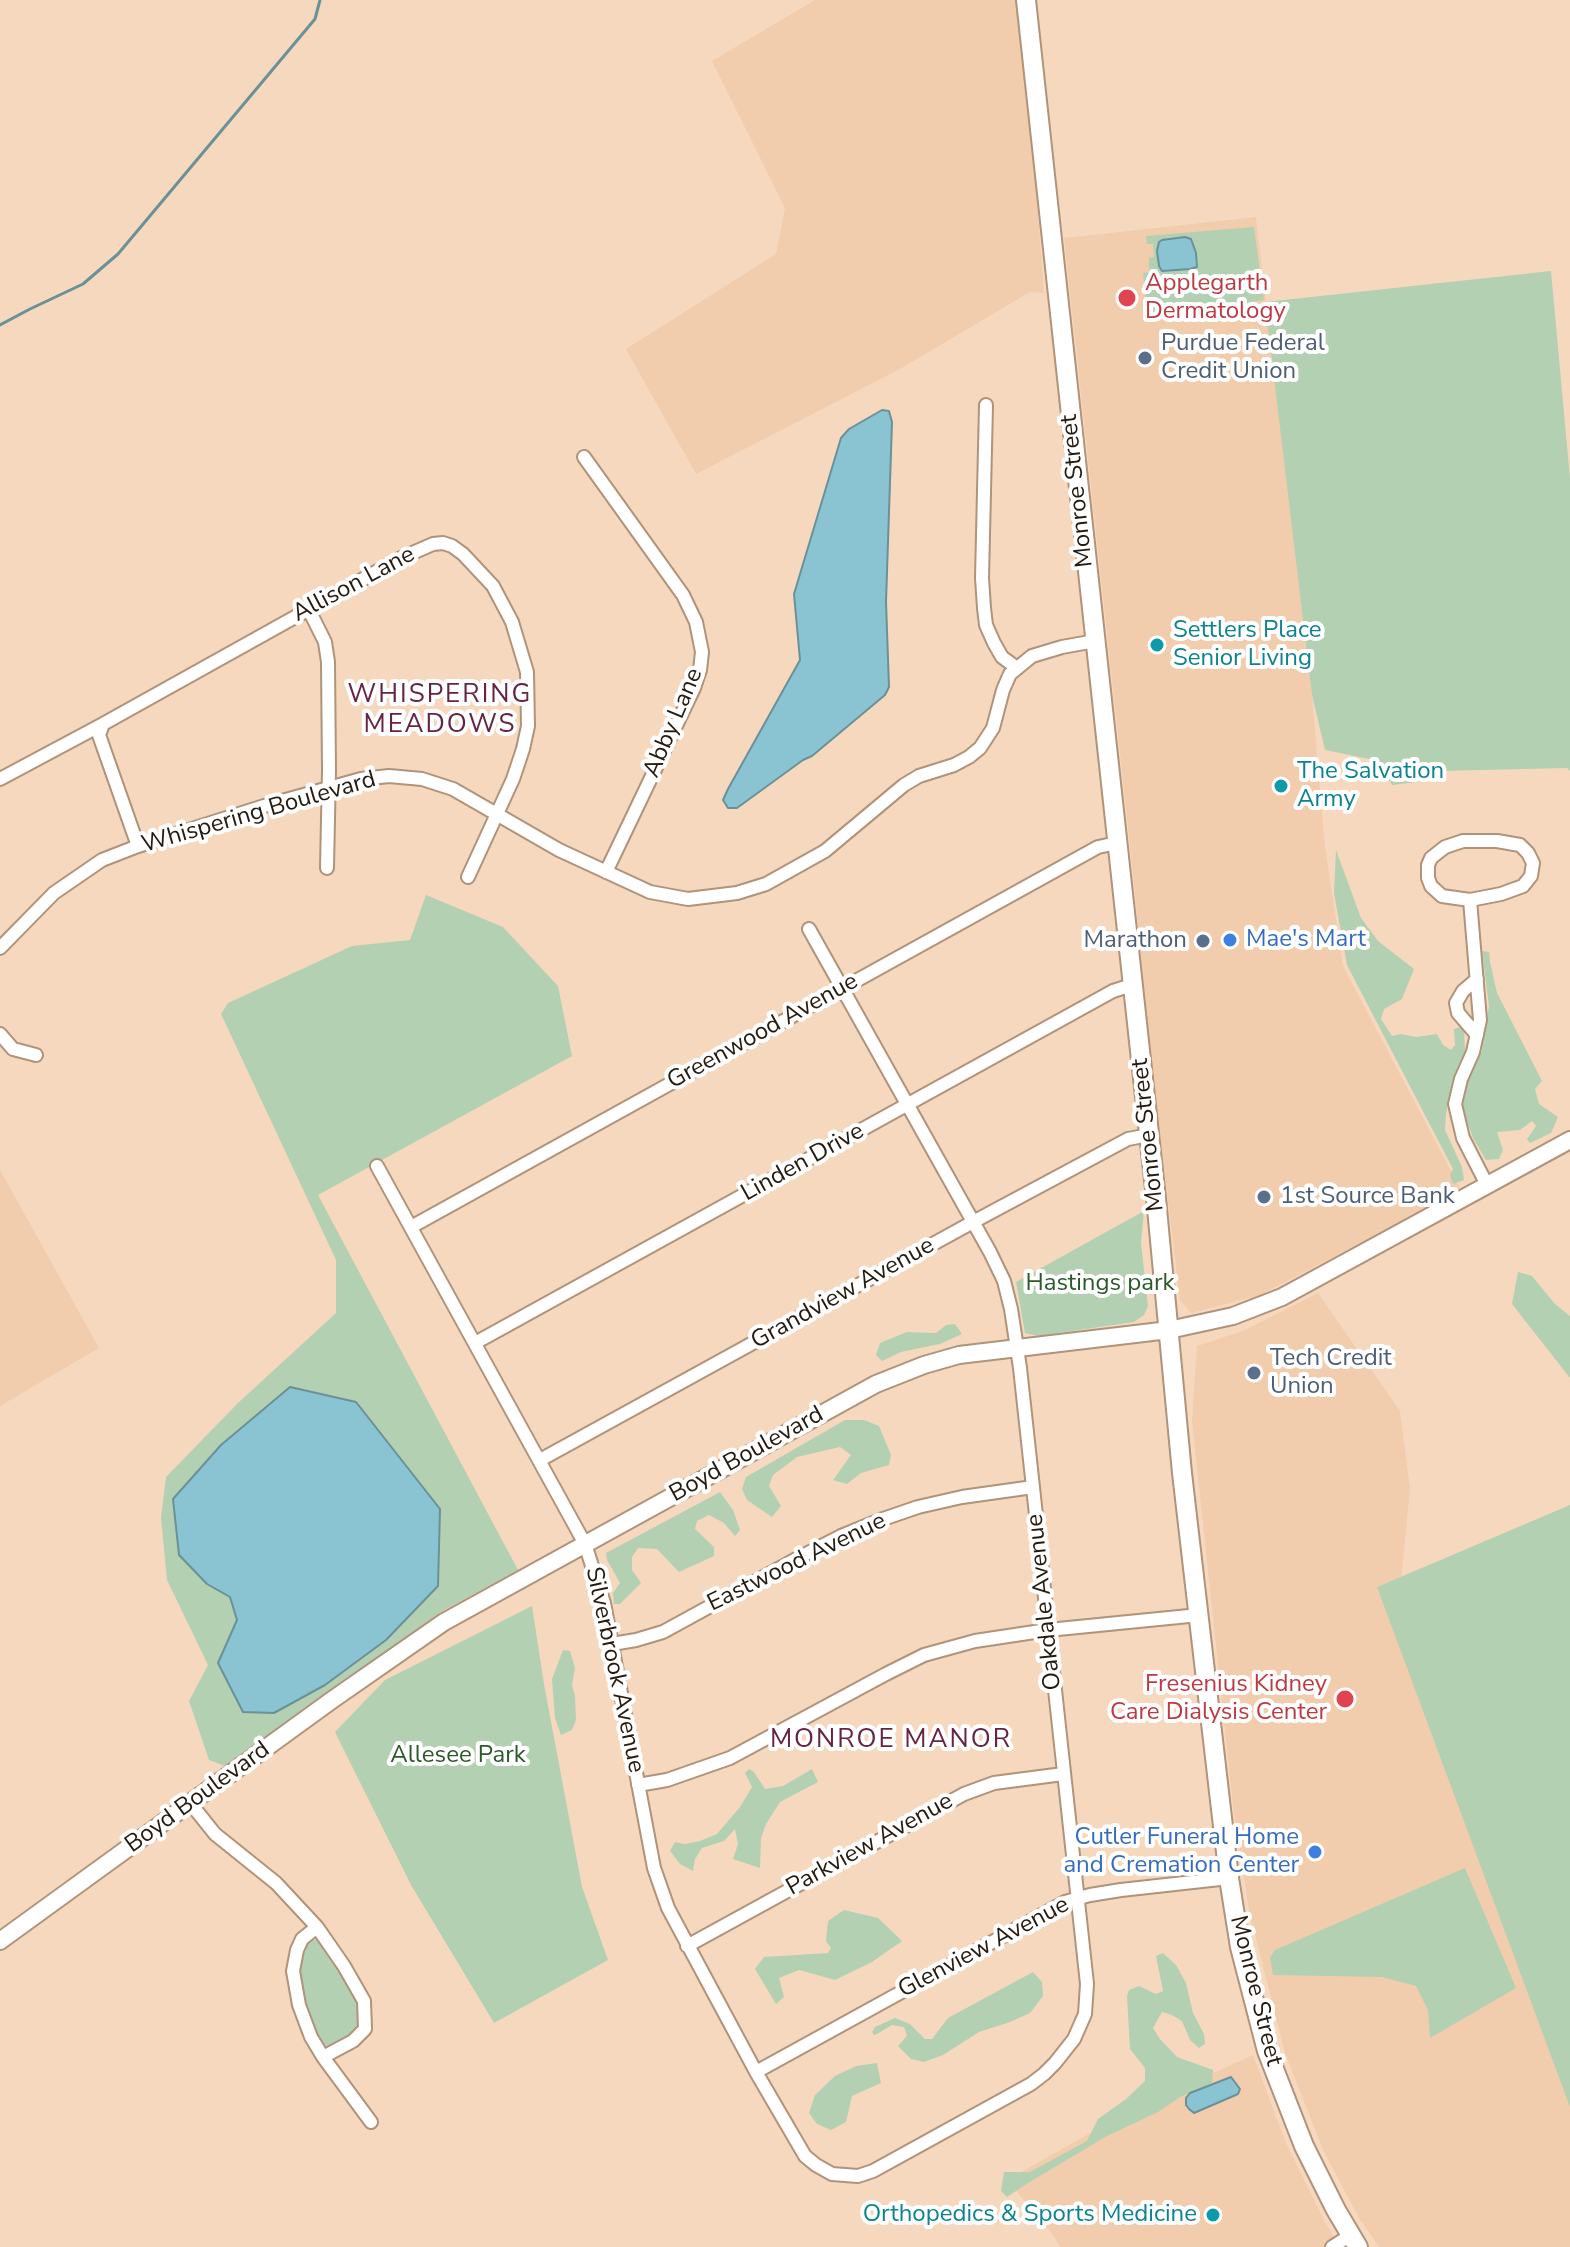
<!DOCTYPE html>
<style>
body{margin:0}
canvas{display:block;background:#f6d8be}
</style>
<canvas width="1570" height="2247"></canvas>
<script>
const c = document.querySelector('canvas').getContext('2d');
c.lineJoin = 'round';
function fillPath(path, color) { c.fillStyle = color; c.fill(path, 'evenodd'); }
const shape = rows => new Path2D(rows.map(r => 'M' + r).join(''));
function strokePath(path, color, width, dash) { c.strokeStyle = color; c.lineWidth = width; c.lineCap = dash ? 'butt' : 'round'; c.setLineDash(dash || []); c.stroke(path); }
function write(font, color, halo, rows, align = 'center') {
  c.font = font + ' "Nunito Sans",sans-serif'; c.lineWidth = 8; c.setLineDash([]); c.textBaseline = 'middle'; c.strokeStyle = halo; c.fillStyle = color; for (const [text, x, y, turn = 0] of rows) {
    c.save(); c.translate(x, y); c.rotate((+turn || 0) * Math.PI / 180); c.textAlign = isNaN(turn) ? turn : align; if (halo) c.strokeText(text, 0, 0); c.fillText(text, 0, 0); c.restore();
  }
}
fillPath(shape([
 [815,0,1016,0,1031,119,1044,293,1030,292,900,369,696,474,626,349,776,254,785,208,712,61],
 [1256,217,1312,695,1325,847,1343,966,1460,1188,1391,1227,1258,1296,1191,1313,1180,1300,1151,1061,1133,874,1064,238],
 [0,1170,99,1348,0,1406],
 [1318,1293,1400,1411,1410,1489,1398,1612,1570,2083,1570,2247,1379,2247,1359,2218,1323,2150,1285,2053,1249,1911,1233,1805,1192,1421,1197,1346,1245,1330],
 [1253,2055,1286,2143,1326,2224,1340,2247,1060,2247,1054,2236,1007,2180,1126,2113]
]), '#f1cdad');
fillPath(shape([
 [1254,227,1264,300,1148,319,1143,273,1149,272,1149,258,1154,257,1153,244,1147,244,1146,236],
 [1551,271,1570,479,1570,771,1567,768,1441,771,1417,782,1392,785,1379,761,1325,750,1312,695,1265,302],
 [1336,850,1361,918,1378,941,1414,969,1402,999,1384,1009,1381,1019,1392,1036,1401,1034,1416,1037,1437,1034,1443,1045,1451,1050,1455,1045,1454,1029,1460,1027,1464,1030,1465,1051,1458,1066,1446,1113,1445,1130,1462,1167,1464,1180,1453,1184,1450,1175,1453,1169,1347,965,1334,893],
 [426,895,503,927,558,986,572,1056,318,1195,518,1570,442,1611,225,1766,209,1760,189,1701,208,1665,167,1580,161,1518,166,1477,238,1403,336,1313,336,1260,221,1014,228,1003,352,946,410,940],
 [290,1387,386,1640,325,1685,274,1713,230,1596,174,1499,221,1445],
 [1482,951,1489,952,1490,962,1497,993,1542,1081,1535,1089,1539,1104,1558,1117,1551,1133,1530,1143,1527,1139,1536,1126,1532,1121,1520,1130,1497,1132,1503,1150,1499,1159,1486,1160,1473,1138,1462,1107,1468,1082,1482,1051,1489,1006],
 [1144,1211,1141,1243,1148,1306,1144,1315,1134,1322,1038,1336,1025,1333,1016,1282],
 [1518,1272,1532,1276,1555,1304,1570,1316,1570,1378,1512,1304],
 [955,1324,962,1334,940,1344,901,1352,882,1361,876,1355,880,1343,907,1332,936,1333,946,1325],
 [845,1420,864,1420,879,1426,891,1455,889,1465,861,1473,847,1484,833,1480,851,1455,840,1447,797,1457,773,1475,769,1486,781,1506,772,1517,747,1500,742,1489,746,1477],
 [720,1492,733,1510,740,1530,735,1536,724,1523,709,1515,697,1521,695,1529,714,1547,714,1556,679,1572,657,1549,638,1548,632,1557,632,1570,641,1583,620,1604,614,1604,613,1593,620,1583,607,1560,606,1553],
 [1570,1505,1570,2107,1377,1587],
 [532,1606,544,1684,582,1887,608,1960,494,2023,411,1885,335,1732,385,1680],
 [563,1650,570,1651,575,1668,572,1685,575,1696,576,1720,572,1730,561,1735,555,1718,552,1679],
 [749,1769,754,1772,765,1789,783,1786,812,1769,818,1782,780,1802,766,1824,761,1838,760,1868,733,1859,738,1844,735,1829,724,1841,702,1848,695,1859,693,1871,680,1864,670,1851,675,1842,685,1844,700,1841,717,1834,740,1807,752,1787,745,1773],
 [1465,1868,1516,1988,1430,2038,1428,2010,1416,1986,1382,1977,1273,1975,1270,1957,1275,1950],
 [844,1910,878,1918,902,1941,872,1962,835,1980,799,1970,779,1978,784,1997,776,2004,755,1969,764,1957,828,1953,831,1948,826,1941,828,1921],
 [310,1940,317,1940,328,1953,353,1991,359,2013,359,2024,354,2033,327,2046,321,2043,303,2002,299,1985,299,1963,305,1945],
 [1163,1953,1176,1965,1186,1983,1193,2013,1204,2034,1205,2044,1199,2048,1190,2040,1182,2021,1172,2015,1162,2012,1153,2028,1160,2039,1177,2057,1213,2070,1212,2083,1180,2097,1158,2112,1107,2136,1028,2183,1007,2197,1001,2191,1004,2172,1030,2172,1087,2141,1098,2119,1126,2099,1145,2081,1145,2068,1130,2049,1127,1996,1129,1990,1139,1986,1156,1994,1163,1991,1156,1956],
 [1033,1972,1042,1982,1043,1996,1030,2013,1010,2022,979,2032,943,2055,924,2062,911,2059,898,2046,907,2036,904,2027,892,2025,877,2034,874,2035,872,2032,875,2027,895,2018,910,2024,925,2039,932,2039,948,2018],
 [877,2063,881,2083,852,2096,846,2122,831,2130,817,2124,809,2113,815,2095,835,2076,856,2066]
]), '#b4d0b2');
const water = shape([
 [1185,237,1191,239,1196,253,1197,267,1190,269,1162,271,1159,266,1157,251,1159,242,1162,240,1185,237],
 [882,410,889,411,892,422,886,602,889,687,885,695,812,756,803,760,737,808,728,808,723,800,728,789,800,660,794,594,841,438,849,429,882,410],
 [290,1387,356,1402,440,1509,438,1586,386,1640,325,1685,274,1713,243,1712,218,1663,237,1620,230,1597,207,1584,179,1555,173,1499,221,1445,290,1387],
 [1231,2077,1240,2089,1238,2094,1194,2113,1189,2109,1186,2105,1186,2098,1190,2093,1231,2077]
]);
fillPath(water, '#8ac4d2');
strokePath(water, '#6b9198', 2);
strokePath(shape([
 [0,325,30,309,83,284,118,254,315,19,320,0]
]), '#6b9198', 3);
const minor = shape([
 [986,405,982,578,984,608,986,625,994,643,1002,657,1017,668],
 [584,457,683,595,696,622,702,652,700,670,694,688,606,872],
 [309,610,325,642,328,662,329,770,327,868],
 [0,779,103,724],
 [1463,841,1497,841,1520,845,1528,853,1533,863,1531,876,1523,886,1501,894,1470,900,1442,896,1431,886,1428,878,1428,865,1431,858,1445,847,1463,841],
 [138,846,99,735,103,724,401,558,433,544,443,543,452,546,463,554,493,586,512,622,527,672,528,726,523,749,513,779,468,877],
 [1470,900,1480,1020,1473,1052,1461,1079,1455,1104,1463,1138,1487,1185],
 [0,948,54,893,102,860,138,846,264,806,361,779,389,776,422,779,453,789,559,850,650,892,688,899,737,893,766,884,825,851,904,785,919,776,954,765,969,757,980,748,993,728,1003,690,1010,674,1032,656,1062,647,1095,641],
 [1477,979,1463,991,1456,1003,1458,1013,1477,1035],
 [0,1034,13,1049,36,1055],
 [377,1166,585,1544,604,1603,654,1868,668,1908,756,2072,805,2156,816,2165,832,2174,858,2176,873,2171,1031,2084,1044,2074,1055,2063,1074,2039,1085,2014,1087,1984,1020,1368,1011,1309,1004,1281,990,1252,809,929],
 [411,1227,1098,847,1117,843],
 [475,1343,1113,991,1132,985],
 [540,1460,973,1222,1128,1139,1149,1135],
 [612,1644,636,1640,663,1632,800,1557,841,1536,883,1519,918,1507,962,1497,1033,1487],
 [638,1785,667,1780,730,1758,886,1674,924,1655,975,1641,1048,1630,1199,1615],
 [191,1804,215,1834,276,1883,317,1927,344,1966,364,2001,365,2029,353,2041,323,2057],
 [317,1927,302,1939,297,1950,293,1971,299,2005,311,2037,323,2057,371,2122],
 [687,1946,964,1794,994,1783,1063,1774],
 [756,2072,1065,1902,1090,1895,1121,1890,1229,1878],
 [1332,2247,1351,2235]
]);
const tertiary = shape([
 [0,1941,332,1700,444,1622,876,1384,924,1365,959,1355,1169,1330,1233,1316,1282,1297,1570,1140]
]);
const secondary = shape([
 [1026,0,1156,1198,1182,1473,1229,1878,1240,1947,1267,2051,1304,2146,1336,2210,1358,2247]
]);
strokePath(minor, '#af937b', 16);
strokePath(tertiary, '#af937b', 20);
strokePath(secondary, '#af937b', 22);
strokePath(minor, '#fff', 12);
strokePath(tertiary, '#fff', 16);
strokePath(secondary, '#fff', 18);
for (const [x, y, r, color] of [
 [1127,298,10,"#e0444e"],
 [1145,358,8,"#5c6f8a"],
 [1157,645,8,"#0f9aa8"],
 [1281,786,8,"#0f9aa8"],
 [1230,940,8,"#3f7fe0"],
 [1203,941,8,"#5c6f8a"],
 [1264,1197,8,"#5c6f8a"],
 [1254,1373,8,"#5c6f8a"],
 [1345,1699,10,"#e0444e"],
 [1315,1852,8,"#3f7fe0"],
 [1213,2215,8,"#0f9aa8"]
]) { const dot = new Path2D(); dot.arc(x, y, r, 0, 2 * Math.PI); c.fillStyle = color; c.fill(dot); strokePath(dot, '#fff', 3); }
write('24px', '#be3a42', '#fff', [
 ["Applegarth",1145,284],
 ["Dermatology",1145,312],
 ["Fresenius Kidney",1327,1685,"right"],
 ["Care Dialysis Center",1327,1713,"right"]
], 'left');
write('24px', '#4e5e75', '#fff', [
 ["Purdue Federal",1161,344],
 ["Credit Union",1161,372],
 ["Marathon",1187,941,"right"],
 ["1st Source Bank",1280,1197],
 ["Tech Credit",1270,1359],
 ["Union",1270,1387]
], 'left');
write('24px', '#241a10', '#fff', [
 ["Monroe Street",1078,491,-96],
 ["Allison Lane",354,585,-28],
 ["Abby Lane",674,723,-67],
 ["Whispering Boulevard",259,813,-16],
 ["Greenwood Avenue",763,1032,-29],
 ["Monroe Street",1149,1135,-96],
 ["Linden Drive",803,1163,-29],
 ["Grandview Avenue",843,1294,-29],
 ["Boyd Boulevard",747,1455,-29],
 ["Eastwood Avenue",797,1563,-26],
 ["Oakdale Avenue",1045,1602,-96],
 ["Silverbrook Avenue",614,1670,78],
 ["Boyd Boulevard",198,1798,-36],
 ["Parkview Avenue",870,1845,-29],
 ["Glenview Avenue",984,1948,-28],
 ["Monroe Street",1255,1991,76]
]);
write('24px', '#0d838f', '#fff', [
 ["Settlers Place",1173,631],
 ["Senior Living",1173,659],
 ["The Salvation",1297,772],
 ["Army",1297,800],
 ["Orthopedics & Sports Medicine",1197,2215,"right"]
], 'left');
write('24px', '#366cbe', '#fff', [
 ["Mae's Mart",1246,940],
 ["Cutler Funeral Home",1299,1838,"right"],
 ["and Cremation Center",1299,1866,"right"]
], 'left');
write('24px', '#2a5a2a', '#fff', [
 ["Hastings park",1100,1284],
 ["Allesee Park",458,1756]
]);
c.letterSpacing = '2px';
write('26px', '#672440', '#fff', [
 ["WHISPERING",440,696],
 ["MEADOWS",440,726],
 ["MONROE MANOR",891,1741]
]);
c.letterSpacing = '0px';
</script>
